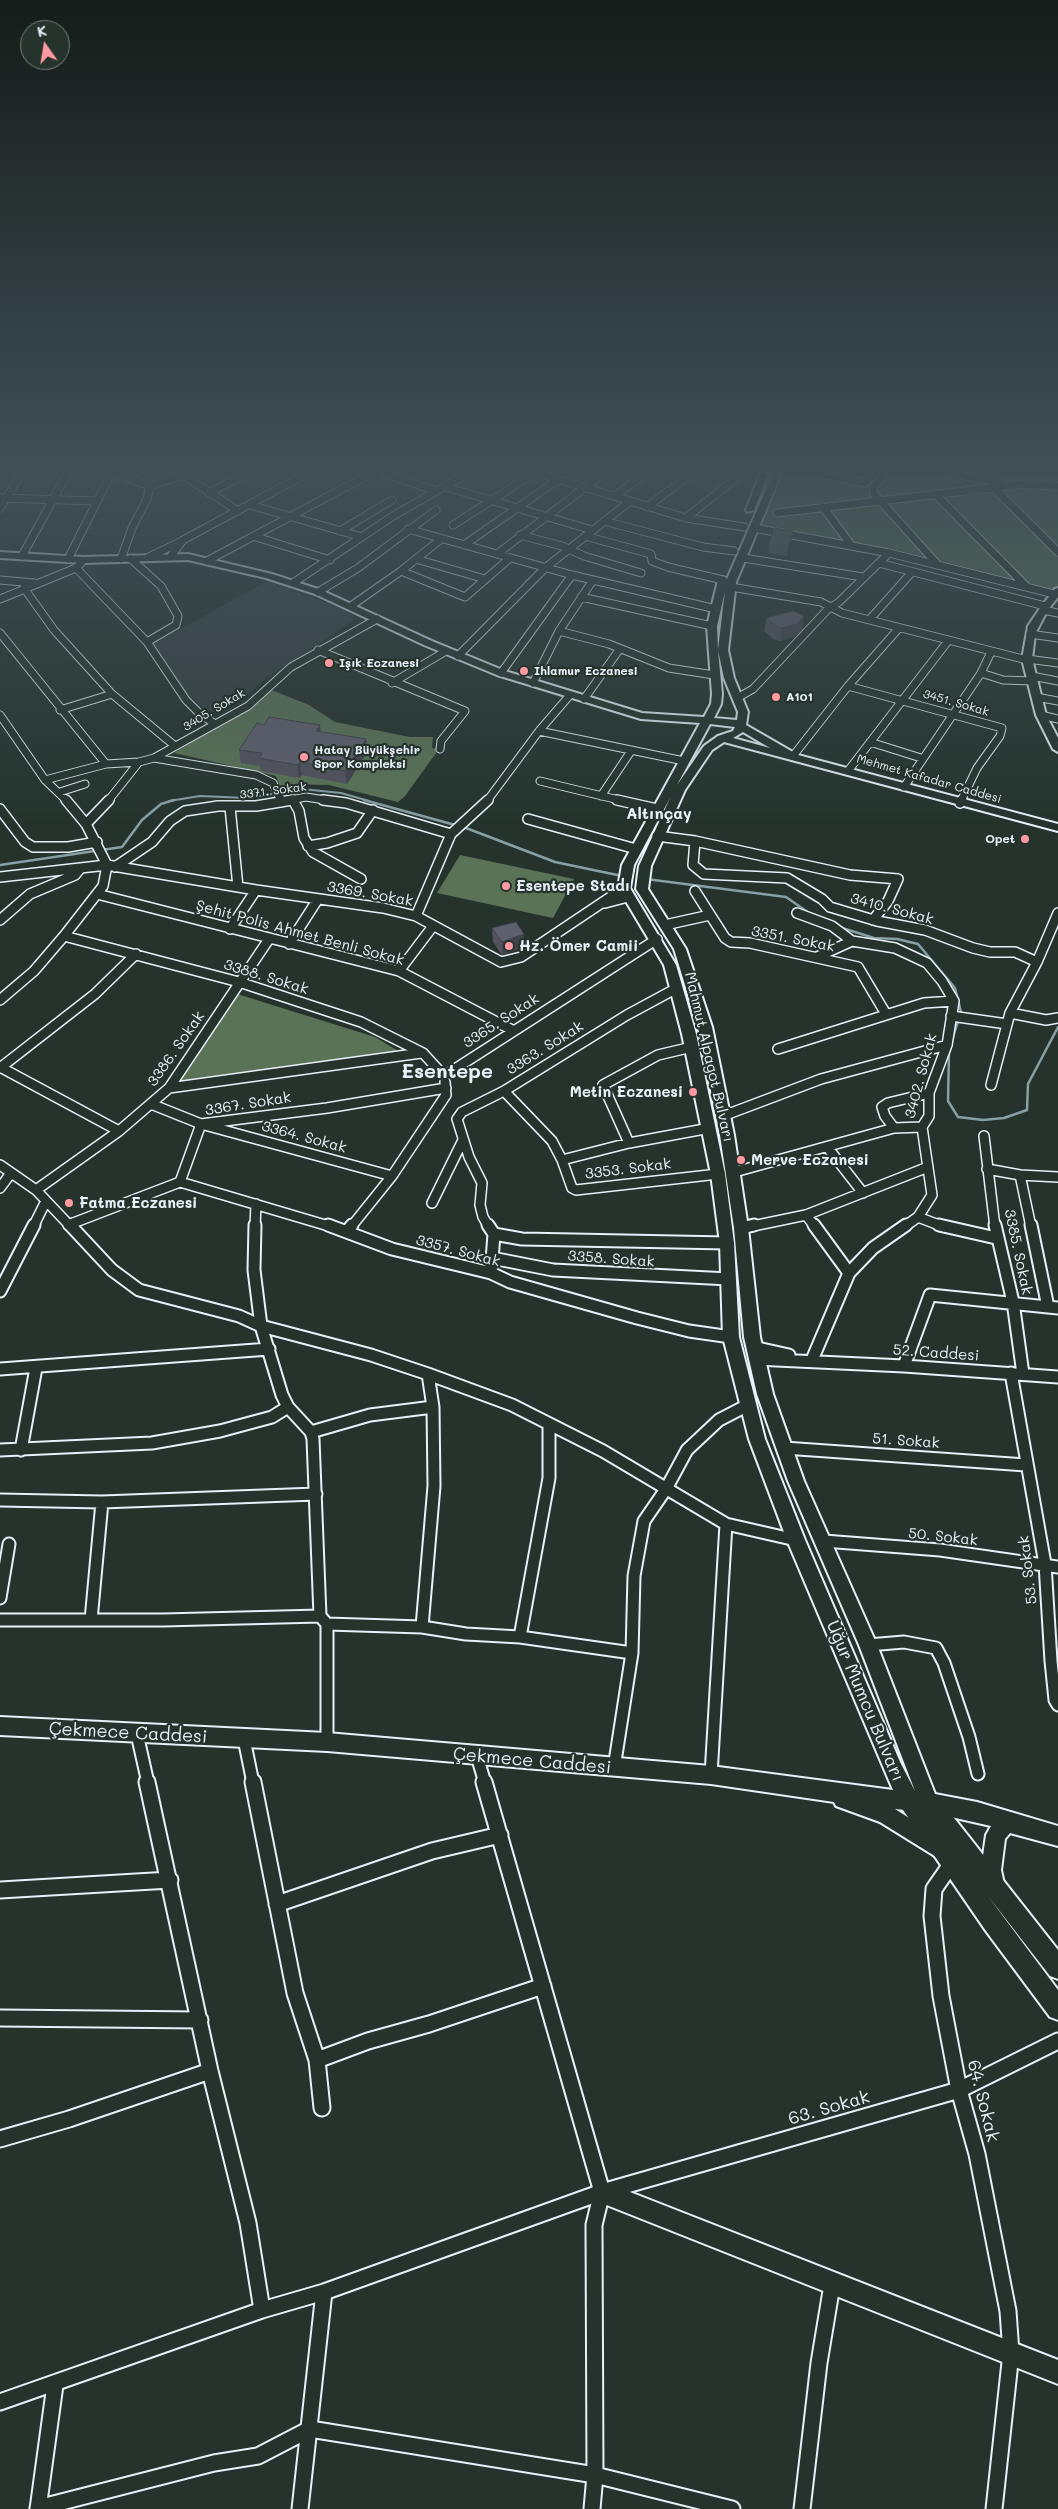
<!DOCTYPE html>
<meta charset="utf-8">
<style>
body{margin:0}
#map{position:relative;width:1058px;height:2509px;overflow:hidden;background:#26332d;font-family:Mali,sans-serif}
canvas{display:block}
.north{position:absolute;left:20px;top:20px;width:50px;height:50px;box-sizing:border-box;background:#26332d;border:1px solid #747f7e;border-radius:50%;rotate:347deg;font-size:14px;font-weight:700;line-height:20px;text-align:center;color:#e8f1f8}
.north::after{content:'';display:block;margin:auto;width:18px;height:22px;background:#ff9aa2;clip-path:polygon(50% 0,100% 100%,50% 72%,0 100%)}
</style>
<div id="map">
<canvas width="1058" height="2509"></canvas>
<div class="north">K</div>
</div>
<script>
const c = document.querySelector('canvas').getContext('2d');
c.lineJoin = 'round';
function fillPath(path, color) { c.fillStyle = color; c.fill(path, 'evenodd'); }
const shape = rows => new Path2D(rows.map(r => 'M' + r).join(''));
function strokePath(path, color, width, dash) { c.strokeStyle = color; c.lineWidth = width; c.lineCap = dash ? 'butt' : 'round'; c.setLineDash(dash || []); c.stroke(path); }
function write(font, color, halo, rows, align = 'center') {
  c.font = font + ' Mali,sans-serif'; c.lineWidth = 4.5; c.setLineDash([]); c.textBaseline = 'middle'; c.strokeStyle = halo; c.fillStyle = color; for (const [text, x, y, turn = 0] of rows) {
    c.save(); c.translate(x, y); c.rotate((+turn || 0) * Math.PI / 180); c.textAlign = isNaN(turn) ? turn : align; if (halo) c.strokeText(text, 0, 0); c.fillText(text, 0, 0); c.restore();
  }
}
fillPath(shape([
 [267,581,341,608,354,616,355,619,267,678,237,703,213,711,205,710,170,679,150,646]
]), '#374040');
fillPath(shape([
 [784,474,811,474,876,489,889,474,1058,474,1058,590,1038,588,761,527],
 [269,689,309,705,335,722,410,737,433,737,432,748,439,749,405,796,398,802,329,785,287,784,281,790,276,776,174,753,250,706],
 [460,855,574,879,553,918,437,893],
 [234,993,375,1037,400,1052,176,1084]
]), '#5a7357');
strokePath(shape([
 [169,801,200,796,247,798,302,789,341,793,369,801]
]), '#87a0a5', 2);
strokePath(shape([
 [364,800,466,828,555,862,622,876],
 [0,865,122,847,142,820,161,804,174,800],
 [646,879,786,897,809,913],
 [839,927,874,938,897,939,918,944,955,988,961,1012,951,1043],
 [949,1052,948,1101,958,1117,983,1120,1004,1118,1027,1110,1028,1084,1058,1027]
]), '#87a0a5', 2.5);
const streetFar3 = shape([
 [118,474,150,486,147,499,132,528,121,559],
 [182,474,238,511],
 [386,474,436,491],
 [541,474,686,518,744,527],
 [822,474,865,483,875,474],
 [885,474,873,488,874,494,937,564],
 [950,474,1001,481],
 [569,481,580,474],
 [1020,484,1058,486],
 [150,486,185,474],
 [446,487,592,530],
 [993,487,1058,552],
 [209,493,246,474],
 [935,494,1026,586],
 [615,496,645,474],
 [0,498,97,501],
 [250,505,362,537],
 [647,507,691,474],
 [823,507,851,545],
 [0,508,21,474],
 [777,513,1025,484],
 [686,518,741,474],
 [604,521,703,547,734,551],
 [453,525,533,474],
 [754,528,889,553,1054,594],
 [408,529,572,575,716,609],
 [340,531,392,500],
 [520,535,562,546,584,556,641,573],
 [253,536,330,560],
 [585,536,651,554,652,561,668,567,723,580],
 [464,545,559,479],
 [497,554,603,474],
 [22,556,67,474],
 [171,556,183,540,306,474],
 [149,557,180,542],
 [743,558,863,577],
 [68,559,111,474],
 [131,559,161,586,178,616,176,625,147,642],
 [416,559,485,579],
 [207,561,370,474],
 [879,563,1045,606],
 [76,568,147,642,186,700,200,714,215,724],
 [401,571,465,597,510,558],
 [0,580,34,583],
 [293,583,393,516,466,474],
 [731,587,821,602,842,613,1027,660],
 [24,588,54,630,112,694,175,746],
 [318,592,358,568,436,510],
 [581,597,712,626],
 [0,599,76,568,81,563],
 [351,606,401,571,441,539],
 [1043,610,1058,613],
 [870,619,912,572],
 [559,631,609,644,669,668,714,675],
 [0,633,106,764],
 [1030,634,1058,638],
 [318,650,465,711,441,741,440,749],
 [458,656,545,568,629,502],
 [1027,659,1058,663],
 [501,673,572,575],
 [981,673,1003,680,1033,681],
 [1032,676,1058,681],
 [392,683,446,651],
 [533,683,559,631,593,580],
 [848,686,1002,728,1000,736,977,768,961,801],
 [1036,697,1058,701],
 [737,698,753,689,828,609,839,602,889,553],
 [584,699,619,650],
 [60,710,112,694],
 [0,715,45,780,67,801],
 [1041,715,1058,719],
 [539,731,684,761],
 [870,742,921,758],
 [793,756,848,686,899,628],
 [154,758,256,775,273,783,281,801],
 [848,771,948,641],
 [45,780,106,764,139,762,154,758,248,706,291,667,377,619],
 [540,781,623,801],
 [904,787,981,673,991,652],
 [60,792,85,784],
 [601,796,631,751],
 [293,799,294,801],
 [108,801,139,762],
 [285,801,306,797,331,801],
 [487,801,539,731,570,695]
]);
const streetFar2 = shape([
 [66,800,86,824,107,865],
 [281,800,282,802],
 [293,800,299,811,304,838,313,852,361,879],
 [323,800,346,803,451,834],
 [617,800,657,809],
 [960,803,962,800],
 [230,807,238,887],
 [0,809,25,842,33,847,68,847,97,842],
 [528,819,636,849],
 [86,824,109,800],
 [657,836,695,841,693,865,704,874,787,878,822,899,830,907,877,921,925,930,973,948,990,952,1015,952,1037,962],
 [695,841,850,875,898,879,888,901,873,920],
 [308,846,327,843,357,833,373,810],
 [115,867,152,842,170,821,185,811,218,806,256,806,292,800],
 [0,877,107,865,256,890,383,908,416,916,501,962,521,957,624,888],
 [695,891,725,938,731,942,750,943,858,967,886,1014],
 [97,894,399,971,514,1031],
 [605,903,628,897],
 [797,913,832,926,852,941,895,948,927,963,942,981,954,1001,947,1045,929,1093,929,1116,922,1127,932,1195,918,1217,904,1227],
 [416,916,451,834,488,800],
 [0,920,30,894,75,875,80,869],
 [665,925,710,915],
 [230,929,256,890],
 [64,936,239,982,361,1022,423,1053,444,1076],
 [289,944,318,899],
 [817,957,852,941],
 [399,971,433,926],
 [0,1000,34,971,64,936,103,886,107,865],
 [1010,1013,1046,1020,1058,1018],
 [951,1016,1007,1024],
 [778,1049,924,1003,954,1001],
 [0,1067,119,1131],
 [0,1068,95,994,136,954],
 [444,1076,657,939],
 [991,1085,1010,1013,1037,962,1058,913],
 [169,1088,421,1053],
 [504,1091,552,1141,562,1160,572,1188,576,1190,718,1174],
 [151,1104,201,1124,392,1176],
 [723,1116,821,1079,947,1045],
 [894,1128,885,1116,882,1107,888,1103,929,1093],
 [984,1136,995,1227],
 [629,1143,603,1085,658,1055,692,1047],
 [828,1148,863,1193],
 [562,1160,629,1143,710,1128],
 [0,1165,36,1190,71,1227],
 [987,1169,1020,1175,1058,1177],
 [731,1173,894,1128,922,1127],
 [1020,1175,1031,1227],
 [180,1182,332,1227],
 [0,1188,11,1173],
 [36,1190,119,1131,169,1088,269,939],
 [432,1203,463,1140],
 [806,1215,815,1227],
 [918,1217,944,1227],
 [68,1225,180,1182,201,1124,327,1108,446,1088],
 [33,1227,46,1201],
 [255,1227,256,1204],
 [351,1227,392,1176,446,1095,445,1082],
 [489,1227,483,1217,480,1205,482,1183,469,1157,457,1119,462,1112,504,1091,627,1015,677,988],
 [748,1227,806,1215,928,1167]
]);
const streetFar1 = shape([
 [70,1225,112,1270,139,1290,239,1316,261,1326,282,1395,288,1407,311,1432,313,1439,320,1616,327,1624,327,1742],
 [255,1225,254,1270,261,1326,371,1355,428,1374],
 [328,1225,392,1249,491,1273,510,1282,637,1318,689,1331,731,1337],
 [488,1225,494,1234,491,1273],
 [814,1225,849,1273],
 [939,1225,996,1238],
 [995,1225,1013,1302,1023,1374],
 [1031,1225,1048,1307],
 [741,1228,754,1225],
 [347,1231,352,1225],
 [494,1234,522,1239,727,1243],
 [492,1258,553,1270,729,1279],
 [0,1291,34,1225],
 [753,1347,789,1355],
 [755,1359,904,1366,1058,1377],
 [812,1360,849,1273,873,1248,906,1225],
 [904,1366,930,1295,1058,1308],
 [0,1369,269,1349],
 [1011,1373,1045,1564,1051,1661,1055,1700,1058,1705],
 [311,1432,370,1415,433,1407,428,1374,512,1405,603,1451,726,1524,796,1540],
 [784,1448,1026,1465],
 [0,1450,152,1443,220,1431,272,1417,288,1407],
 [21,1450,36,1368],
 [0,1500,102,1502,316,1494],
 [824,1541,940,1550,1058,1567],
 [0,1598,9,1544],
 [0,1620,163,1620,320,1616],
 [91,1620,102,1502],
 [327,1624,422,1627,466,1634,520,1637,632,1653],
 [422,1627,434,1486,433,1407],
 [520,1637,549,1478,549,1425],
 [868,1645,904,1642,936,1648,944,1663,969,1737,978,1774],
 [137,1734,148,1783],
 [244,1739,253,1783],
 [477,1756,485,1783],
 [614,1768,632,1653,634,1576,644,1521,666,1489,687,1450,719,1420,748,1405],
 [711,1775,726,1524]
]);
const street = shape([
 [147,1782,210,2071,248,2223,262,2310],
 [253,1782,295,1993,317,2060,322,2108],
 [484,1782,602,2192,594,2225,595,2475,592,2509],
 [952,1863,934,1889,932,1916,941,1996,959,2090,977,2154,1008,2311,1011,2353,994,2509],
 [0,1890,170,1880],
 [277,1904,432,1851,500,1835],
 [0,2018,200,2020],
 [317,2060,368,2041,429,2024,543,1986],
 [0,2139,69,2119,210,2071],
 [0,2402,262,2310,324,2292,602,2192,959,2090,1058,2041],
 [38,2508,214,2463,258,2456,310,2429,595,2475,732,2509],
 [38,2509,55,2385],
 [300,2509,324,2292],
 [802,2509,819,2363,832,2285]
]);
const secondary = shape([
 [760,474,768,474,754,510,747,512,746,510,760,474],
 [773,474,781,474,736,582,728,650,734,678,748,712,746,725,798,755,1058,824,1058,831,724,742,712,750,685,790,651,866,648,889,686,949,712,1027,734,1135,748,1228,760,1337,773,1394,804,1481,877,1645,935,1794,977,1802,1058,1826,1058,1846,1010,1833,1005,1839,1001,1870,1004,1884,1001,1891,994,1894,987,1891,981,1870,986,1835,991,1826,929,1812,895,1809,945,1841,948,1848,945,1855,938,1858,880,1822,836,1806,834,1802,711,1784,327,1751,0,1735,0,1717,327,1733,711,1766,893,1790,787,1540,749,1439,723,1337,720,1243,711,1174,682,1034,664,965,618,888,622,865,700,723,641,719,497,675,424,645,315,594,266,578,188,560,84,563,0,558,0,552,84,557,188,554,272,574,321,590,432,641,505,671,642,713,704,717,711,704,712,694,707,626,718,580,723,577,727,579,773,474],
 [725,591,718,650,717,626,725,591],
 [718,650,724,678,738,712,737,720,714,718,721,704,722,694,718,650],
 [710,724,735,727,733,731,718,736,704,746,677,785,710,724],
 [743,732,770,748,733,738,743,732],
 [670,798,639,866,636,889,674,949,698,1027,720,1135,734,1228,744,1337,757,1394,788,1481,859,1645,915,1791,900,1762,805,1540,765,1439,739,1337,734,1243,725,1174,696,1034,676,965,630,888,634,865,670,798],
 [1058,588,1058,597,1047,611,1035,634,1032,659,1046,715,1058,738,1058,752,1053,749,1036,715,1022,659,1028,626,1040,608,1055,589,1058,588],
 [602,2181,1058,2360,1058,2384,594,2200,591,2192,594,2184,602,2181]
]);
const primary = shape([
 [908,1790,915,1793,920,1799,922,1795,929,1792,936,1795,1058,1950,1058,1979,1050,1976,988,1896,1058,1990,1058,2020,1050,2017,986,1931,901,1807,897,1800,901,1793,908,1790]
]);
strokePath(streetFar3, '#e8f1f8', 9);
strokePath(streetFar2, '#e8f1f8', 12);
strokePath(streetFar1, '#e8f1f8', 15);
strokePath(street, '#e8f1f8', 19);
strokePath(secondary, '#e8f1f8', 4);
strokePath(primary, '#e8f1f8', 4);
strokePath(streetFar3, '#26332d', 7);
strokePath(streetFar2, '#26332d', 9);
strokePath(streetFar1, '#26332d', 11);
strokePath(street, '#26332d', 15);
fillPath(secondary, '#26332d');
fillPath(primary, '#26332d');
fillPath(shape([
 [791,540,787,556,768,553,769,544],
 [766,618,802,629,795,636,780,641,773,639,764,631],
 [321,732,367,752,347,784,302,775,299,778,261,771,260,766,241,763,239,750],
 [492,928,524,934,524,947,502,955,493,942]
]), '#52535e');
fillPath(shape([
 [793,531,791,540,787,556,788,546],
 [804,616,802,629,795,636,780,641,781,628],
 [320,725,321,738,316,731],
 [366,739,367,752,347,784,345,771],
 [300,762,302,775,299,778,297,765],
 [524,934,524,947,502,955,502,942]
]), '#42434c');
const building = shape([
 [774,528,793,531,788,546,769,544,774,528],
 [793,611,804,616,797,624,781,628,775,626,766,618,793,611],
 [269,717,320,725,316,731,366,739,345,771,300,762,297,765,259,758,262,753,239,750,257,723,264,725,269,717],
 [516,922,524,934,502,942,492,928,516,922]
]);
fillPath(building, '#5f606d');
strokePath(building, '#42434c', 1);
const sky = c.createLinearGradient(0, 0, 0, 825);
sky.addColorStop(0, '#151c19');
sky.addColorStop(0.57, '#415057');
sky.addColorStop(1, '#41505700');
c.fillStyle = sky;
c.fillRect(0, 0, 1058, 825);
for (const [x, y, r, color] of [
 [329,663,5,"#ff9aa2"],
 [524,671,5,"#ff9aa2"],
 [776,697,5,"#ff9aa2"],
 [304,757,5,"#ff9aa2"],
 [1025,839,5,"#ff9aa2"],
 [506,886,5,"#ff9aa2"],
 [509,946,5,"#ff9aa2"],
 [693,1092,5,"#ff9aa2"],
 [741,1160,5,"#ff9aa2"],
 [69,1203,5,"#ff9aa2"]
]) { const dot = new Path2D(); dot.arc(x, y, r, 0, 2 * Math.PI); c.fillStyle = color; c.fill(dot); strokePath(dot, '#26332d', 2); }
write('bold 12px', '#e8f1f8', '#26332d', [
 ["Işık Eczanesi",339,663],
 ["Ihlamur Eczanesi",534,671],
 ["A101",786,697],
 ["Hatay Büyükşehir",314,750],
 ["Spor Kompleksi",314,764],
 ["Opet",1015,839,"right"]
], 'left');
write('12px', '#e8f1f8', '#26332d', [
 ["3451. Sokak",956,703,16],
 ["3405. Sokak",214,710,-31],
 ["Mehmet Kafadar Caddesi",929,779,16],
 ["3371. Sokak",273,791,-7]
]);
write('bold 15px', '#e8f1f8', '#26332d', [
 ["Esentepe Stadı",516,886],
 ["Hz. Ömer Camii",519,946],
 ["Metin Eczanesi",683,1092,"right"],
 ["Merve Eczanesi",751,1160],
 ["Fatma Eczanesi",79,1203]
], 'left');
write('15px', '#e8f1f8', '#26332d', [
 ["3369. Sokak",370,894,10],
 ["3410. Sokak",892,909,15],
 ["Şehit Polis Ahmet Benli Sokak",300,933,15],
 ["3351. Sokak",793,939,11],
 ["3388. Sokak",266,977,17],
 ["3365. Sokak",501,1021,-33],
 ["3363. Sokak",545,1048,-32],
 ["3386. Sokak",176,1049,-55],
 ["Mahmut Alpagot Bulvarı",709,1057,77],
 ["3402. Sokak",921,1076,-75],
 ["3367. Sokak",248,1104,-9],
 ["3364. Sokak",304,1137,15],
 ["3353. Sokak",628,1169,-7],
 ["3357. Sokak",458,1251,15],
 ["3385. Sokak",1018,1252,78],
 ["3358. Sokak",611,1259,4],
 ["52. Caddesi",936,1353,4],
 ["51. Sokak",906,1441,4],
 ["50. Sokak",943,1537,6],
 ["53. Sokak",1028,1570,-97]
]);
write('bold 16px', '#e8f1f8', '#26332d', [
 ["Altınçay",659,814]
]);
write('18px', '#e8f1f8', '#26332d', [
 ["Uğur Mumcu Bulvarı",865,1701,67],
 ["Çekmece Caddesi",128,1733,3],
 ["Çekmece Caddesi",532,1761,5],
 ["64. Sokak",983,2101,76],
 ["63. Sokak",829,2108,-16]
]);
write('bold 20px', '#e8f1f8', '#26332d', [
 ["Esentepe",447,1072]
]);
</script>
